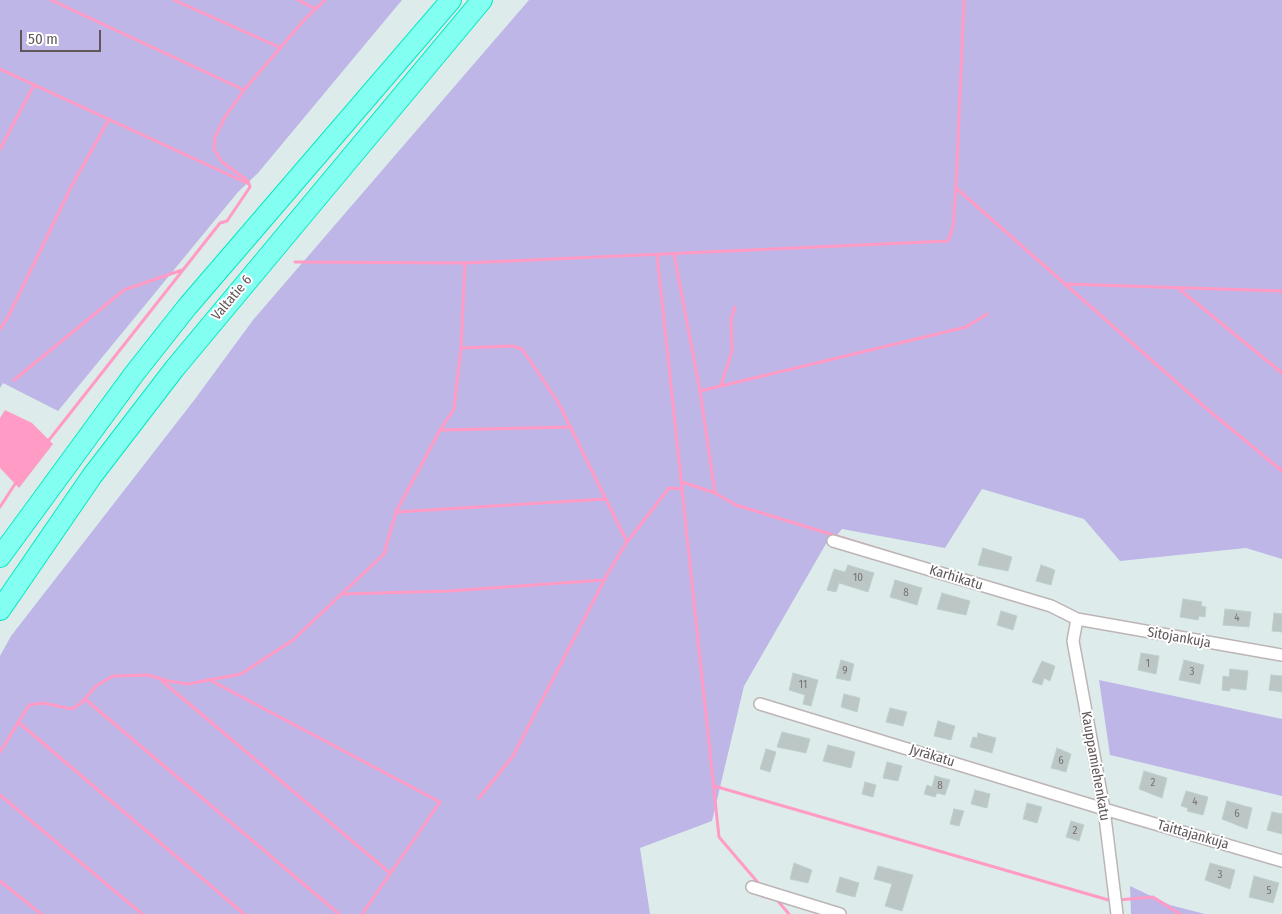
<!DOCTYPE html>
<meta charset="utf-8">
<style>
body{margin:0}
#map{position:relative;width:1282px;height:914px;overflow:hidden;background:#ddeceb;font-family:"Fira Sans Condensed",sans-serif}
canvas{display:block}
.scale{position:absolute;left:20px;top:30px;width:81px;height:22px;box-sizing:border-box;border:2px solid #61575a;border-top:0;padding-left:6px;font-size:15px;line-height:18px;white-space:nowrap;color:#61575a;-webkit-text-stroke:4px #fff;paint-order:stroke}
</style>
<div id="map">
<canvas width="1282" height="914"></canvas>
<div class="scale">50 m</div>
</div>
<script>
const c = document.querySelector('canvas').getContext('2d');
c.lineJoin = 'round';
function fillPath(path, color) { c.fillStyle = color; c.fill(path, 'evenodd'); }
const shape = rows => new Path2D(rows.map(r => 'M' + r).join(''));
function strokePath(path, color, width, dash) { c.strokeStyle = color; c.lineWidth = width; c.lineCap = dash ? 'butt' : 'round'; c.setLineDash(dash || []); c.stroke(path); }
function write(font, color, halo, rows, align = 'center') {
  c.font = font + ' "Fira Sans Condensed",sans-serif'; c.lineWidth = 4; c.setLineDash([]); c.textBaseline = 'middle'; c.strokeStyle = halo; c.fillStyle = color; for (const [text, x, y, turn = 0] of rows) {
    c.save(); c.translate(x, y); c.rotate((+turn || 0) * Math.PI / 180); c.textAlign = isNaN(turn) ? turn : align; if (halo) c.strokeText(text, 0, 0); c.fillText(text, 0, 0); c.restore();
  }
}
fillPath(shape([
 [0,0,402,0,258,173,238,192,58,411,3,383,0,388],
 [529,0,1282,0,1282,559,1246,548,1120,561,1084,519,982,489,945,548,842,529,833,540,827,542,744,686,712,821,640,848,650,914,0,914,0,656,11,636,195,399,253,320],
 [1099,680,1282,719,1282,796,1110,755],
 [1130,886,1170,905,1205,914,1131,914]
]), '#bdb6e7');
fillPath(shape([
 [5,410,32,423,53,444,19,488,0,468,0,418]
]), '#ff9bc5');
strokePath(shape([
 [51,0,244,90],
 [174,0,281,48],
 [298,0,316,9],
 [0,69,249,184],
 [0,149,34,85],
 [249,184,248,181,222,162,214,149,215,137,225,117,244,90,305,19,325,0],
 [956,188,1207,409,1282,471],
 [657,254,719,837,760,885],
 [674,254,700,391,715,493],
 [295,262,465,263,948,241,953,227,956,188,964,0],
 [1066,284,1282,291],
 [1178,288,1282,373],
 [0,329,8,317,71,187,109,119],
 [461,348,512,346,522,349,558,402,627,542],
 [14,380,124,290,182,270],
 [721,385,732,351,731,319,735,307],
 [700,391,966,327,987,314],
 [441,430,571,427],
 [49,440,220,223,227,221,250,187,249,184],
 [682,482,715,493,736,505,895,554],
 [0,507,15,484],
 [397,512,605,499],
 [342,594,449,591,604,580],
 [208,679,440,802,362,914],
 [162,681,390,873],
 [85,699,339,914],
 [18,722,244,914],
 [0,752,29,705,43,703,72,709,81,703,96,686,113,676,148,675,168,681,188,684,241,674,293,640,384,554,396,512,440,430,454,409,461,348,465,263],
 [714,786,1112,901],
 [0,795,142,914],
 [479,798,513,756,609,571,627,542,669,488,682,489],
 [0,881,41,914],
 [761,892,762,896,777,900,789,914],
 [1118,900,1153,897,1180,914]
]), '#ff9bc5', 3);
const building = shape([
 [983,548,1012,557,1008,571,978,565,983,548],
 [848,565,874,573,868,592,839,583,836,592,827,590,834,569,845,572,848,565],
 [1041,565,1055,570,1051,585,1036,581,1041,565],
 [895,580,922,588,917,605,890,597,895,580],
 [942,593,970,601,966,615,937,609,942,593],
 [1183,599,1202,602,1201,606,1206,607,1205,617,1199,616,1198,620,1180,617,1183,599],
 [1225,609,1251,612,1249,627,1223,625,1225,609],
 [1001,611,1017,616,1013,630,997,625,1001,611],
 [1274,613,1282,614,1282,632,1272,631,1274,613],
 [1141,653,1159,656,1156,674,1138,670,1141,653],
 [841,660,854,664,850,681,836,678,841,660],
 [1184,660,1204,665,1200,684,1179,680,1184,660],
 [1042,661,1055,666,1050,681,1044,678,1042,685,1032,682,1042,661],
 [1230,669,1248,671,1246,690,1230,688,1230,691,1222,690,1223,676,1229,677,1230,669],
 [793,673,818,680,811,706,803,704,805,695,789,690,793,673],
 [1271,675,1282,676,1282,692,1269,690,1271,675],
 [844,694,860,698,857,712,841,707,844,694],
 [890,708,907,712,903,726,886,722,890,708],
 [938,721,955,726,951,740,934,736,938,721],
 [782,732,810,739,806,753,777,747,782,732],
 [978,733,996,738,992,753,970,747,973,737,977,738,978,733],
 [828,745,855,752,851,768,823,761,828,745],
 [1057,748,1071,754,1066,772,1051,768,1057,748],
 [766,749,776,752,770,772,760,769,766,749],
 [887,762,902,766,898,781,883,778,887,762],
 [1144,771,1167,778,1162,798,1139,789,1144,771],
 [935,776,950,780,945,795,937,793,935,797,924,794,927,785,932,787,935,776],
 [865,782,876,785,873,797,862,794,865,782],
 [975,790,990,794,987,808,971,804,975,790],
 [1186,791,1208,797,1203,815,1187,811,1188,808,1181,806,1186,791],
 [1227,801,1252,808,1247,829,1222,819,1227,801],
 [1027,803,1042,807,1037,823,1023,819,1027,803],
 [954,809,964,811,959,826,950,824,954,809],
 [1272,812,1282,814,1282,834,1267,830,1272,812],
 [1071,821,1084,825,1079,841,1066,837,1071,821],
 [794,863,812,870,808,883,790,879,794,863],
 [1210,863,1235,870,1230,889,1205,880,1210,863],
 [878,866,913,875,902,911,885,906,892,884,874,879,878,866],
 [1254,876,1279,883,1273,903,1249,897,1254,876],
 [840,877,859,883,855,897,836,892,840,877]
]);
fillPath(building, '#bbc6c5');
strokePath(building, '#bbd1ce', 1);
const minor = shape([
 [833,541,1051,606,1077,619,1282,655],
 [1077,619,1073,641,1104,809,1117,914],
 [760,704,1104,809,1282,861],
 [752,887,840,914]
]);
const motorway = shape([
 [0,557,134,374,187,307,451,0],
 [0,610,92,476,175,368,482,0]
]);
strokePath(minor, '#bdb4b6', 14);
strokePath(motorway, '#00eac1', 22);
strokePath(minor, '#fff', 11);
strokePath(motorway, '#82fff1', 20);
write('11px', '#787375', null, [
 ["10",858,578],
 ["8",906,593],
 ["4",1237,618],
 ["1",1148,664],
 ["9",845,671],
 ["3",1192,672],
 ["11",803,685],
 ["6",1061,761],
 ["2",1153,783],
 ["8",940,786],
 ["4",1195,802],
 ["6",1237,814],
 ["2",1075,831],
 ["3",1220,875],
 ["5",1269,891]
]);
write('14px', '#61575a', '#fff', [
 ["Valtatie 6",232,298,-50],
 ["Karhikatu",956,578,17],
 ["Sitojankuja",1179,638,10],
 ["Jyräkatu",932,756,17],
 ["Kauppamiehenkatu",1095,766,80],
 ["Taittajankuja",1193,835,16]
]);
</script>
